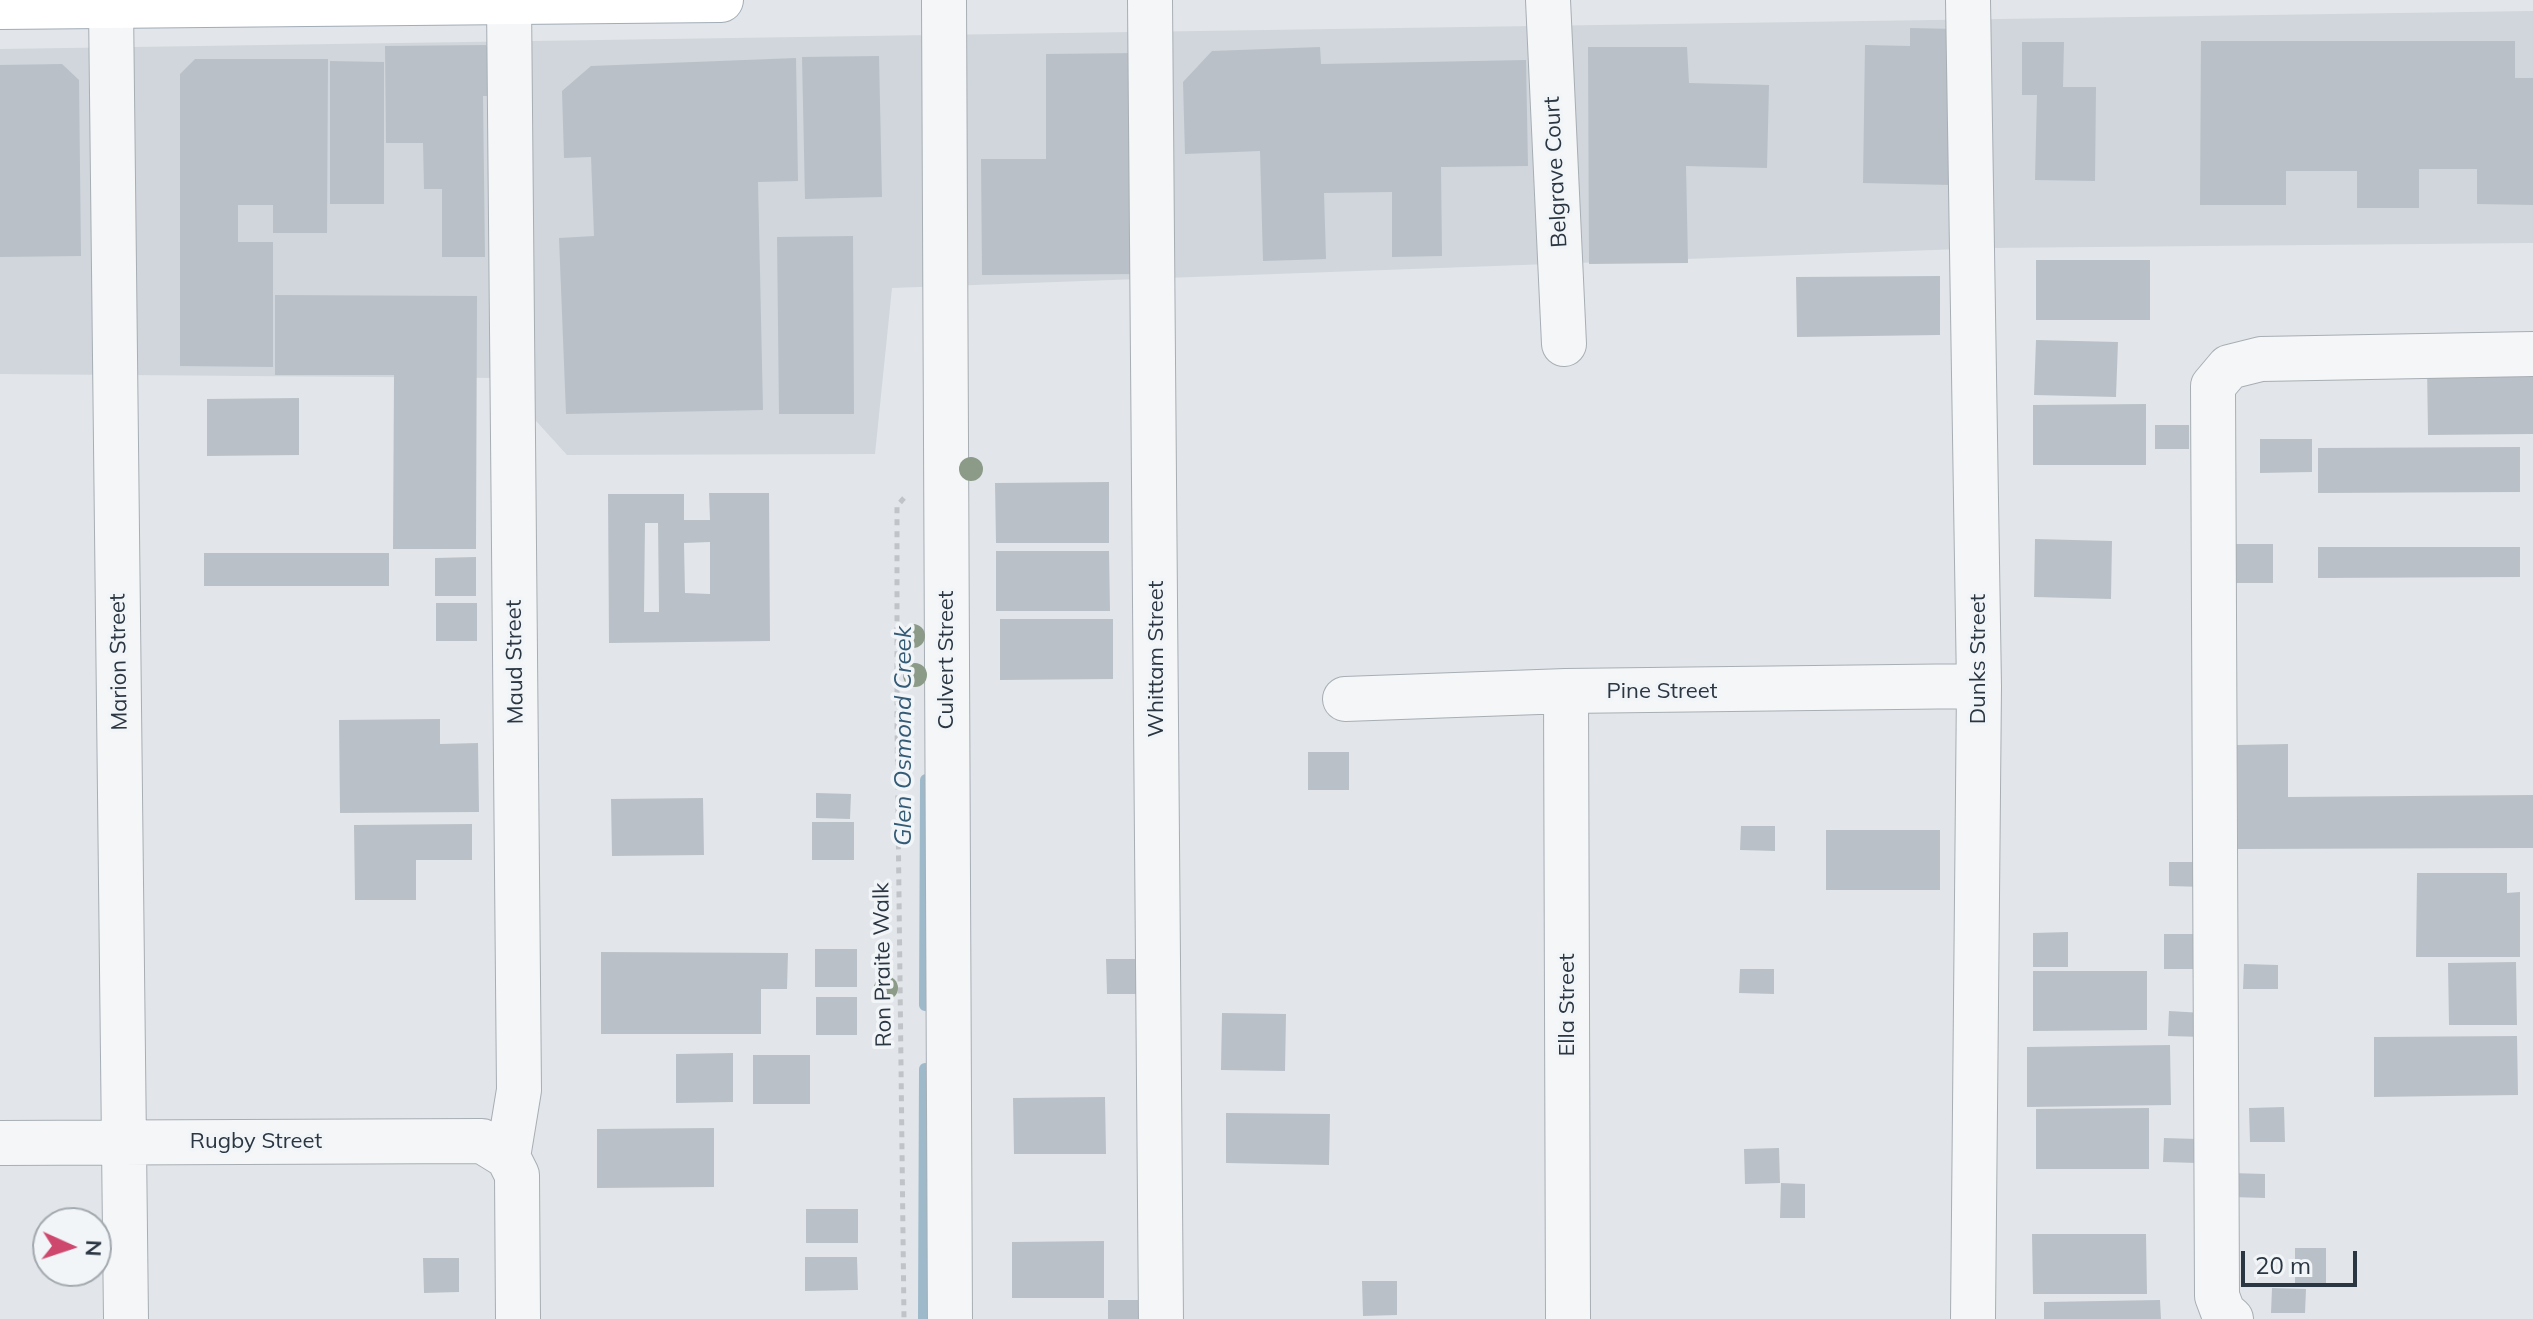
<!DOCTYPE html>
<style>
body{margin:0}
#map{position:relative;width:2533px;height:1319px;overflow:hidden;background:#e2e6ea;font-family:Mulish,sans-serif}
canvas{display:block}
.north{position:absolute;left:32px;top:1207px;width:80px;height:80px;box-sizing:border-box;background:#f2f5f8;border:2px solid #a2a9af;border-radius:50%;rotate:93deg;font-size:22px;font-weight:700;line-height:32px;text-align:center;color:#2a3642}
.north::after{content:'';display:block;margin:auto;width:28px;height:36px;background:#ce486e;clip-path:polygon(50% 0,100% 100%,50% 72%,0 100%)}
.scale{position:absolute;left:2241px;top:1251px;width:116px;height:36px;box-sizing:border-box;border:4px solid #2a3642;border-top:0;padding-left:10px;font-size:24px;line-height:28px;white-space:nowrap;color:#2a3642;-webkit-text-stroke:6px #f2f5f8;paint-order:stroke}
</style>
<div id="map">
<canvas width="2533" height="1319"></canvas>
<div class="north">N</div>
<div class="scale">20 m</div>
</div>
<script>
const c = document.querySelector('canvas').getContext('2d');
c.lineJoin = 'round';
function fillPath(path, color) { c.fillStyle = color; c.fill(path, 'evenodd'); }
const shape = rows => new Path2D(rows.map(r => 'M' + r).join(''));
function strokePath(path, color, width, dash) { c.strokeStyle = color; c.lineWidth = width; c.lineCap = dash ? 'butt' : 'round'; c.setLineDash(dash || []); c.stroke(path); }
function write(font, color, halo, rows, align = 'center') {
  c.font = font + ' Mulish,sans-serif'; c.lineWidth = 7; c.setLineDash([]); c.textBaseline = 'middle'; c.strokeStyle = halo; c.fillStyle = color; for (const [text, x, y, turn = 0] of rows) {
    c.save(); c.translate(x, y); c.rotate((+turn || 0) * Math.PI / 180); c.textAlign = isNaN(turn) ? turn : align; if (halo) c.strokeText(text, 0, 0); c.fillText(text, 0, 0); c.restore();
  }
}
fillPath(shape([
 [2533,11,2533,243,1988,248,892,288,875,454,567,455,497,378,0,374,0,49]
]), '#d0d6dc');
strokePath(shape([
 [925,1005,926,780],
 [924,1319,925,1069]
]), '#9db9ca', 12);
fillPath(shape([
 [1910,28,1954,29,1951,185,1863,183,1865,45,1910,46],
 [2201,41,2515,41,2515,78,2533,78,2533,205,2477,204,2477,169,2419,169,2419,208,2357,208,2357,171,2286,171,2286,205,2200,205],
 [2022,42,2064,42,2063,87,2096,87,2095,181,2035,180,2037,95,2022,95],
 [486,45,495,66,495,96,483,96,485,257,442,257,442,189,424,189,423,143,386,143,385,46],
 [1320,47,1321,64,1526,60,1528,166,1441,167,1442,256,1392,257,1392,192,1324,193,1326,259,1263,261,1260,151,1185,154,1183,82,1212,51],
 [1588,47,1687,47,1689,83,1769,85,1767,168,1686,166,1688,263,1589,264],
 [1136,53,1137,274,982,275,981,159,1046,159,1046,54],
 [879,56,882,197,805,199,802,57],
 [796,58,798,181,758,182,763,410,566,414,559,238,594,236,591,157,564,158,562,91,591,66],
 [195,59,328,59,327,233,273,233,273,205,238,205,238,242,273,242,273,367,180,366,180,74],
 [330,61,384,62,384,204,330,204],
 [62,64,79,80,81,256,0,257,0,65],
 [853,236,854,414,779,414,777,237],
 [2036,260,2150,260,2150,320,2036,320],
 [1940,276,1940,335,1797,337,1796,277],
 [275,295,477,296,476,549,393,549,394,375,275,375],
 [2036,340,2118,342,2116,397,2034,395],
 [2533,363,2533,434,2428,435,2427,364],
 [299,398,299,455,207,456,207,399],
 [2146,404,2146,465,2033,465,2033,405],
 [2155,425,2189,425,2189,449,2155,449],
 [2260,439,2312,439,2312,472,2260,473],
 [2520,447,2520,492,2318,493,2318,448],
 [1109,482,1109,543,996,543,995,483],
 [709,493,769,493,770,641,609,643,608,494,684,494,684,520,710,520],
 [645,523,658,523,659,612,644,612],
 [710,542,710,594,685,593,684,543],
 [2035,539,2112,541,2111,599,2034,597],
 [2232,544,2273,544,2273,583,2232,583],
 [2318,547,2520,547,2520,577,2318,578],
 [996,551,1109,551,1110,611,996,611],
 [204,553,389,553,389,586,204,586],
 [476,557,476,596,435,596,435,558],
 [436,603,477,603,477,641,436,641],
 [1000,619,1113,619,1113,679,1000,680],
 [440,719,440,744,478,743,479,812,340,813,339,720],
 [2288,744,2288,797,2533,795,2533,848,2238,849,2237,745],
 [1308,752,1349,752,1349,790,1308,790],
 [816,793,851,794,850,819,816,818],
 [703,798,704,855,612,856,611,799],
 [812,822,854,822,854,860,812,860],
 [472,824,472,860,416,860,416,900,355,900,354,825],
 [1741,826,1775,826,1775,851,1740,850],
 [1826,830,1940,830,1940,890,1826,890],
 [2169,862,2203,862,2203,887,2169,886],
 [2417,873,2507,873,2507,893,2520,892,2520,957,2416,957],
 [2068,932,2068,967,2033,967,2033,933],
 [2164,934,2198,934,2199,969,2164,969],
 [815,949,857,949,857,987,815,987],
 [601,952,788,953,787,989,761,989,761,1034,601,1034],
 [1106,959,1141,959,1142,994,1107,994],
 [2516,962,2517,1025,2449,1025,2448,963],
 [2244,964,2278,965,2278,989,2243,989],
 [1740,969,1774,969,1774,994,1739,993],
 [2033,971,2147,971,2147,1030,2033,1031],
 [816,997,857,997,857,1035,816,1035],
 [2169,1011,2203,1013,2203,1037,2168,1036],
 [1222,1013,1286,1014,1285,1071,1221,1070],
 [2517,1036,2518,1095,2374,1097,2374,1037],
 [2170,1045,2171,1105,2027,1107,2027,1047],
 [733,1053,733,1102,676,1103,676,1054],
 [753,1055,810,1055,810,1104,753,1104],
 [1105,1097,1106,1154,1014,1154,1013,1098],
 [2284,1107,2285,1142,2250,1142,2249,1108],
 [2149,1108,2149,1169,2036,1169,2036,1109],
 [1226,1113,1330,1114,1329,1165,1226,1163],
 [714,1128,714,1187,597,1188,597,1129],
 [2164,1138,2198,1139,2197,1163,2163,1162],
 [1779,1148,1780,1183,1745,1184,1744,1149],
 [2231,1173,2265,1174,2265,1198,2231,1197],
 [1781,1183,1805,1184,1805,1218,1780,1218],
 [806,1209,858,1209,858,1243,806,1243],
 [2032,1234,2146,1234,2147,1294,2033,1294],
 [1104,1241,1104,1298,1012,1298,1012,1242],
 [2295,1248,2326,1248,2326,1283,2295,1284],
 [805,1257,857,1257,858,1290,805,1291],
 [423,1258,459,1258,459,1292,424,1293],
 [1362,1281,1397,1281,1397,1315,1363,1316],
 [2272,1288,2306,1289,2305,1313,2271,1313],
 [1108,1300,1150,1300,1150,1319,1108,1319],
 [2160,1300,2161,1319,2044,1319,2044,1302]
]), '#b9c0c7');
const minor = shape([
 [944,0,950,1319],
 [1150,0,1161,1319],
 [1548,0,1564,344],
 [1968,0,1979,686,1973,1319],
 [509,2,519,1090,508,1157,517,1175,518,1319],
 [111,6,126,1319],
 [1566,691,1568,1319],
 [1345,699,1566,691,1979,686],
 [0,1143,482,1141,508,1157],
 [2231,1319,2223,1312,2217,1296,2213,386,2229,367,2261,359,2533,354]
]);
const major = shape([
 [0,7,721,0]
]);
strokePath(minor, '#a7aeb4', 46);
strokePath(major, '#a1acb6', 46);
strokePath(shape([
 [904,498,897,506,897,726,904,1319]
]), '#c0c4c9', 5, [6, 6]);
strokePath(minor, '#f5f6f8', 44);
strokePath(major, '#fff', 44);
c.fillStyle = '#8b9b88';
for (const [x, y] of [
 [971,469],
 [913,636],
 [915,675],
 [886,988]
]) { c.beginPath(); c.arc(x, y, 12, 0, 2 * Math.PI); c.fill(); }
write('22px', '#2a3642', '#f2f5f8', [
 ["Belgrave Court",1556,172,-93],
 ["Whittam Street",1156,659,-90],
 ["Dunks Street",1978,659,-90],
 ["Culvert Street",946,660,-90],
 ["Marion Street",119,662,-91],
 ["Maud Street",515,662,-91],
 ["Pine Street",1662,691],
 ["Ron Praite Walk",883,965,-91],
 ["Ella Street",1567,1005,-90],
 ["Rugby Street",256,1141]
]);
write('italic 24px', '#345b76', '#f2f5f8', [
 ["Glen Osmond Creek",904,736,-90]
]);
</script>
